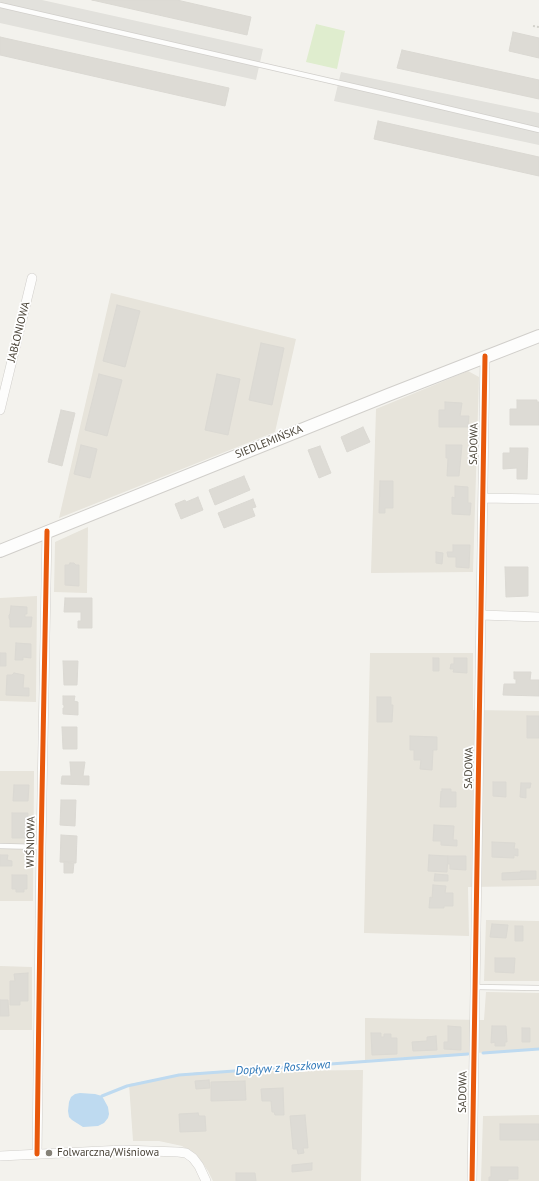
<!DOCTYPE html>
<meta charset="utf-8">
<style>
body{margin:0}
canvas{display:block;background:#f3f2ed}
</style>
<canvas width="539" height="1181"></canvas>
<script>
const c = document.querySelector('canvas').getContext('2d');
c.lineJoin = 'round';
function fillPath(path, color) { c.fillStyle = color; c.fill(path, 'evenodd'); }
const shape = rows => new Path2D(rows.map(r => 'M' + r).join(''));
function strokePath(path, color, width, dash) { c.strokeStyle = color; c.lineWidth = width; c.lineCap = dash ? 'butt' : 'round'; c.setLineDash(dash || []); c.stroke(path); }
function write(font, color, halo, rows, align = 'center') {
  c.font = font + ' "PT Sans",sans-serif'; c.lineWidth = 3.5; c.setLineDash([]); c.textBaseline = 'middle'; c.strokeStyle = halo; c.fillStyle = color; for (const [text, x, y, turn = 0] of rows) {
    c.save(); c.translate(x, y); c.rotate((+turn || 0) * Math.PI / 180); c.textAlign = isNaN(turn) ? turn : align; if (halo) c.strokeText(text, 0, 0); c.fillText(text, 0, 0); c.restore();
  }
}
fillPath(shape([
 [111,293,296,339,275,432,59,518],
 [468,371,479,377,473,572,371,573,376,409],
 [88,527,87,593,54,592,55,542],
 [37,596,36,702,0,701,0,598],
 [370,653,473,653,473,710,539,711,539,886,468,887,469,936,364,933],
 [0,771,34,771,33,901,0,901],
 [486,920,539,921,539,981,484,981],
 [0,966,32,967,32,1030,0,1030],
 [486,992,539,993,539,1049,365,1060,365,1018,484,1020],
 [363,1070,361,1181,213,1181,208,1171,197,1155,182,1146,159,1141,133,1141,129,1084,198,1072],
 [539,1115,539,1181,481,1181,483,1116]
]), '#e7e4db');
fillPath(shape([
 [316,24,345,31,337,69,306,62]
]), '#dfedce');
fillPath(shape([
 [0,0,42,0,263,49,256,80,0,23],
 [341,72,539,113,539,145,334,101]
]), '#e2e1dc');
fillPath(shape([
 [80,1093,95,1094,102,1096,108,1107,109,1114,108,1118,104,1123,98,1126,83,1127,72,1120,69,1117,68,1111,69,1102,71,1097,75,1094]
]), '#bedaf0');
strokePath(shape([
 [483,1053,539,1049],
 [102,1096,127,1086,179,1075,468,1054]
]), '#bedaf0', 3);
const building = shape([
 [92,0,177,0,251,17,247,35,92,0],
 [513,32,539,38,539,58,509,51,513,32],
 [0,37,229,88,225,106,0,55,0,37],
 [402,50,539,80,539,99,397,68,402,50],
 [378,121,539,157,539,176,374,139,378,121],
 [117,305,140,311,125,367,103,361,117,305],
 [261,343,284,348,272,405,249,400,261,343],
 [99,374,122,380,107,436,85,430,99,374],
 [217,374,240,379,228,435,205,430,217,374],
 [517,400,537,400,537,402,539,402,539,425,510,425,510,409,517,409,517,400],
 [445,402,462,403,460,416,469,416,468,427,439,427,439,410,445,410,445,402],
 [61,410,75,413,62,466,48,462,61,410],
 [363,427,370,442,347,452,341,437,363,427],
 [81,445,97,449,90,478,74,474,81,445],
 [446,445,462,445,459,476,447,476,448,458,446,458,446,445],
 [320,446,331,473,319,478,308,450,320,446],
 [510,448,528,448,527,479,517,479,517,468,503,469,503,453,510,453,510,448],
 [244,476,250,490,215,505,209,490,244,476],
 [380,481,393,481,393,508,385,508,385,513,379,513,380,481],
 [455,486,468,487,468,503,471,503,470,515,452,514,452,497,455,498,455,486],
 [198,497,203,510,181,519,175,504,185,500,186,502,198,497],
 [253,499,256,507,252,508,255,516,224,528,218,513,253,499],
 [453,545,470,545,469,568,456,567,456,557,448,557,447,552,453,552,453,545],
 [436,552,443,553,442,564,436,563,436,552],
 [70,563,74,563,76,565,79,565,79,586,65,585,65,565,69,565,70,563],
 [505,567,528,567,528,596,506,597,505,567],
 [65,598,92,598,92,628,78,628,78,621,81,621,81,612,64,612,65,598],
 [11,606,27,607,27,614,25,614,25,617,32,617,31,627,10,627,10,620,9,618,9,615,10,614,11,606],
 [16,643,31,644,31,658,23,657,23,660,15,660,16,643],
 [0,653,6,653,6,666,0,666,0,653],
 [433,658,439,658,439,671,433,671,433,658],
 [454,658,467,658,467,673,453,672,454,669,450,669,451,664,454,664,454,658],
 [63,661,78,661,77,685,64,685,63,661],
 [514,672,531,672,530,680,539,680,539,696,503,695,504,684,516,684,516,679,514,679,514,672],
 [14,673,24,675,23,688,29,688,29,696,6,695,7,675,12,675,14,673],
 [63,696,75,696,74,701,78,702,78,715,63,714,63,708,64,708,64,705,63,705,63,696],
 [377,697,391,697,391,705,393,705,392,722,377,722,377,697],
 [527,716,539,716,539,738,527,738,527,716],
 [62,727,77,727,77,749,63,749,62,727],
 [410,736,437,737,437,750,433,750,432,770,420,769,421,760,414,760,414,750,410,750,410,736],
 [70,762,85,762,83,776,89,776,89,785,61,784,62,776,71,776,70,762],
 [493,782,506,782,506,797,493,796,493,782],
 [521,783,531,783,530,788,526,788,526,798,520,797,521,783],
 [14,785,29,785,28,801,13,801,14,785],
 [442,789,451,789,451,792,456,792,456,807,440,807,441,791,442,792,442,789],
 [61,800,76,800,75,826,60,825,61,800],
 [12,813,28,813,28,838,12,838,12,813],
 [434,825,454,826,453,840,457,840,457,846,441,845,441,841,433,841,434,825],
 [61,835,77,836,76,863,60,862,61,835],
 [492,842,515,843,514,849,518,849,518,856,514,855,514,858,492,857,492,842],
 [0,855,8,855,7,860,12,861,12,866,0,866,0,855],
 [429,855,448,856,447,872,428,871,429,855],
 [448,856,466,856,466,870,450,869,450,864,448,864,448,856],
 [64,862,74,862,73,873,64,873,64,862],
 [521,871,536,871,536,879,502,880,502,873,521,872,521,871],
 [435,874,448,875,448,881,434,881,435,874],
 [12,875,27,875,27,889,24,889,24,892,16,892,16,889,12,889,12,875],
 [433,885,446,886,445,893,453,893,453,906,444,906,444,908,429,908,430,897,432,898,433,885],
 [492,924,508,925,506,938,490,937,492,924],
 [515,926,523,926,523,941,515,941,515,926],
 [495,958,515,958,514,973,495,972,495,958],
 [28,973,28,1001,20,1001,20,1005,10,1005,10,981,15,981,14,974,28,973],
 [0,1000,8,1000,9,1016,0,1016,0,1000],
 [448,1026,461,1027,461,1050,444,1049,444,1042,448,1042,448,1026],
 [492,1026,506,1026,507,1042,505,1042,505,1046,495,1046,495,1042,491,1043,492,1026],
 [522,1028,530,1028,530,1042,522,1042,522,1028],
 [371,1033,381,1033,381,1037,384,1037,384,1034,391,1034,391,1038,397,1038,397,1054,372,1055,371,1033],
 [436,1036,437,1050,413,1051,412,1042,427,1041,427,1037,436,1036],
 [209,1080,210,1088,196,1089,195,1081,209,1080],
 [245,1081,246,1100,211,1101,211,1082,245,1081],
 [283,1088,284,1115,275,1115,274,1112,272,1112,271,1101,262,1101,261,1089,283,1088],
 [198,1113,199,1116,205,1116,206,1131,180,1132,179,1114,198,1113],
 [305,1115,308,1148,303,1148,304,1153,298,1154,297,1149,293,1149,290,1116,305,1115],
 [500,1124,539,1124,539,1140,500,1140,500,1124],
 [312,1163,312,1170,292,1172,292,1165,312,1163],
 [491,1167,518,1167,518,1179,508,1179,508,1181,489,1181,489,1177,491,1177,491,1167],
 [236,1173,255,1173,256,1181,236,1181,236,1173]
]);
fillPath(building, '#dddbd5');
strokePath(building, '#dbd9d3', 1);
const service = shape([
 [0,5,387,94,539,130],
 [0,846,41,847],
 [475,987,539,988]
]);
const minor = shape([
 [0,410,32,278],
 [483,498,539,499],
 [481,615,539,617],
 [37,1154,41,847,47,531],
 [0,1156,123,1150,178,1152,186,1153,193,1158,199,1166,206,1181],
 [472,1181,485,356]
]);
const tertiary = shape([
 [0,551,388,395,539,336]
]);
strokePath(service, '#d1cfcb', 6);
strokePath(minor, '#d1cfcb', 10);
strokePath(tertiary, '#d1cfcb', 14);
strokePath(shape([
 [533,26,539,27]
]), '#d3d2cb', 2, [2, 2]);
strokePath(service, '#fdfdfc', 4.5);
strokePath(minor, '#fdfdfc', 9);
strokePath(tertiary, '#fdfdfc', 12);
strokePath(shape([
 [37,1154,41,847,47,531],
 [472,1181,485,356]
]), '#e8590c', 5);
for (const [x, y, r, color] of [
 [49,1153,4,"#858177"]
]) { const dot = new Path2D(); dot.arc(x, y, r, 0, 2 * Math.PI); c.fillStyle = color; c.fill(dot); strokePath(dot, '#fff', 1.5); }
write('11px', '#4a4438', '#fff', [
 ["JABŁONIOWA",19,332,-76],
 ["SIEDLEMIŃSKA",269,442,-22],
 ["SADOWA",474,444,-89],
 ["SADOWA",469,768,-89],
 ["WIŚNIOWA",31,842,-89],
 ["SADOWA",463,1092,-89]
]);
write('11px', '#4a4438', '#fff', [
 ["Folwarczna/Wiśniowa",57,1153]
], 'left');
write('italic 12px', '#2f78b8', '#fff', [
 ["Dopływ z Roszkowa",283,1068,-4]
]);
</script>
